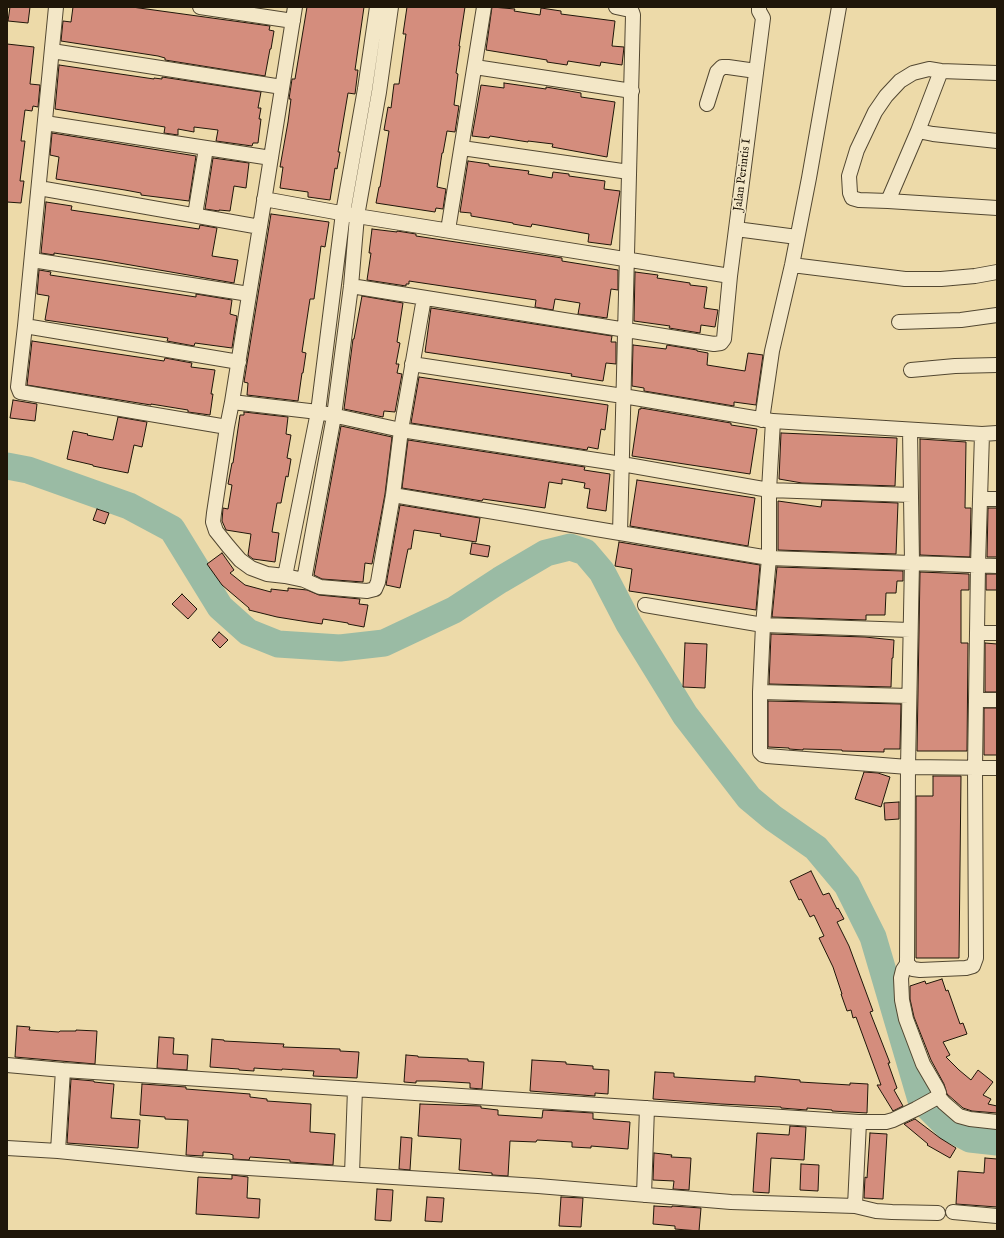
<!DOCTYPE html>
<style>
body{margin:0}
#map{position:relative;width:1004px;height:1238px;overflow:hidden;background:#eddaa9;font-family:"IM FELL English",serif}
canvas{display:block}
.frame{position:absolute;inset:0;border:8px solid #1f1609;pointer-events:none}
</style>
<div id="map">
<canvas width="1004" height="1238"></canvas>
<div class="frame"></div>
</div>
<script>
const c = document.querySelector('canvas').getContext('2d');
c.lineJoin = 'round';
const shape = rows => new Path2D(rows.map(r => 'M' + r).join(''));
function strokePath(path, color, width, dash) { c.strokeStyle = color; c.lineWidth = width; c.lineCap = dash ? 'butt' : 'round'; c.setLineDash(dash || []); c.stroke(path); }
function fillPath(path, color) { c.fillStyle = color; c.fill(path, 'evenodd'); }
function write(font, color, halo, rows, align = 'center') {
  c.font = font + ' "IM FELL English",serif'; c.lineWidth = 3; c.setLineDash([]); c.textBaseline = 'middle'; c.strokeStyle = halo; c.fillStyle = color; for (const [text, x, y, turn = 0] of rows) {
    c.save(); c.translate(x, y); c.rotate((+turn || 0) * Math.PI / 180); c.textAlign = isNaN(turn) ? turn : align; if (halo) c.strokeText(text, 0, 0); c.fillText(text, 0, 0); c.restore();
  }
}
strokePath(shape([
 [7,466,28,470,129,506,172,529,220,607,248,632,278,644,340,648,384,643,454,610,500,580,546,553,570,547,585,552,602,572,629,624,685,715,749,798,773,818,816,848,847,885,873,937,921,1100,949,1128,970,1139,997,1142]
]), '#9abba4', 27);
const building = shape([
 [10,7,30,7,28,23,8,21,10,7],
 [73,7,132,7,270,26,269,30,274,31,271,49,270,49,265,76,165,60,165,58,158,56,61,41,63,21,71,22,73,7],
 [307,7,364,7,355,70,358,70,355,94,348,93,338,152,340,152,337,169,335,168,330,200,308,197,308,192,280,188,283,167,280,167,288,122,291,99,289,99,292,79,295,79,307,7],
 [407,7,465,7,459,46,460,46,456,73,458,74,454,105,459,106,455,132,447,131,443,153,442,153,437,187,446,189,443,209,436,208,435,212,376,203,379,187,380,187,389,131,384,130,388,107,391,108,394,84,399,84,406,34,403,34,407,7],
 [492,7,515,9,514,11,540,15,541,8,561,11,561,14,615,21,612,46,624,47,622,65,601,62,600,66,568,61,567,65,547,62,547,60,486,50,492,7],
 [7,44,34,47,30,84,40,85,38,107,33,106,32,111,25,110,21,141,25,141,20,181,24,181,21,203,7,202,7,44],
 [59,65,154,79,154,78,162,79,162,77,261,92,258,108,261,108,259,119,261,119,258,143,253,143,252,146,216,141,218,130,194,127,194,132,178,129,178,135,164,133,165,127,55,109,59,65],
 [504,83,546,89,546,87,581,93,581,97,615,102,607,157,552,147,553,144,528,141,528,142,490,136,489,138,472,136,481,85,504,88,504,83],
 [52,133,196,156,189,201,141,195,141,193,125,190,56,179,59,157,50,155,52,133],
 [213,158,249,163,246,188,234,186,230,211,219,210,219,211,205,209,213,158],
 [468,161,489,164,489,166,529,171,528,174,552,178,553,172,569,174,569,176,605,181,604,189,620,191,611,245,588,242,589,234,532,224,531,227,513,224,513,223,471,216,471,213,460,212,468,161],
 [46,202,72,206,71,210,199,229,200,225,217,228,212,256,238,260,234,283,102,260,54,253,54,255,41,253,46,202],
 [271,214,329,222,325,247,321,246,314,299,310,299,302,352,306,353,303,373,302,373,298,401,247,395,248,383,244,382,271,214],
 [372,229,397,232,397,231,416,234,416,236,562,258,562,261,618,270,618,290,611,289,607,318,578,314,580,303,555,299,553,310,535,307,536,300,409,281,409,284,406,284,406,286,367,280,371,253,369,253,372,229],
 [39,270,51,272,50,275,196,297,196,294,232,300,230,314,237,316,232,348,195,343,194,346,167,341,168,338,45,320,49,296,37,294,39,270],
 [635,272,658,275,657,278,690,283,690,285,707,287,704,308,718,310,715,327,701,325,700,333,669,328,670,326,634,321,635,272],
 [362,296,403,303,397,342,400,343,396,364,399,364,397,373,402,374,395,412,384,411,383,417,344,409,353,339,354,339,362,296],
 [431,308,612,336,611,342,616,342,616,364,606,363,603,381,571,376,572,374,425,352,431,308],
 [32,341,164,361,165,358,192,363,191,367,215,370,211,394,213,394,210,415,188,412,188,410,151,404,151,405,27,385,32,341],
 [633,345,666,349,667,345,697,350,697,351,708,353,707,365,745,371,748,353,763,355,756,405,734,402,734,406,644,391,644,388,632,386,633,345],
 [419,377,608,405,605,430,601,429,598,449,588,447,587,450,411,423,419,377],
 [13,400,37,404,35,421,10,418,13,400],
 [641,408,731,423,731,425,757,429,750,474,632,456,639,409,641,409,641,408],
 [244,412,288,417,286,434,291,435,287,458,291,459,288,477,286,476,281,503,277,503,272,532,279,533,275,562,253,559,248,555,251,534,226,530,222,521,223,508,228,509,232,485,228,484,232,463,233,463,240,415,244,415,244,412],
 [118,417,147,422,142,447,134,445,128,473,93,466,93,465,67,459,73,431,88,434,87,435,113,440,118,417],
 [341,426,392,437,385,494,372,564,365,563,363,582,322,579,314,575,341,426],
 [781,433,897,438,895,486,802,483,779,479,781,433],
 [920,439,966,442,965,508,971,508,970,557,920,555,920,439],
 [408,440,585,467,584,470,610,474,606,511,587,508,590,489,584,488,585,483,562,479,562,484,549,482,545,508,483,499,482,501,402,488,408,440],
 [637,480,755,498,748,546,630,526,637,480],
 [822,500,898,503,896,554,778,550,778,501,821,507,822,500],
 [400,505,480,518,476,542,440,536,441,534,414,530,411,549,408,549,400,588,386,585,400,505],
 [988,508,997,508,997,557,987,557,988,508],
 [97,509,109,513,105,524,93,520,97,509],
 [619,542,760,565,756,610,629,591,632,569,615,566,619,542],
 [472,543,490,546,488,557,470,554,472,543],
 [222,553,234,570,230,573,245,585,271,592,271,589,288,591,288,588,307,590,319,595,360,599,359,604,368,605,364,627,348,624,348,623,323,619,322,624,308,622,277,617,249,610,249,608,222,585,207,564,222,553],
 [777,567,903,571,903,581,897,581,896,593,886,593,885,615,866,615,866,620,772,617,777,567],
 [920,572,969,574,969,590,961,590,961,643,968,643,967,751,917,751,920,572],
 [986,574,997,574,997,590,986,590,986,574],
 [182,594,197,609,188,619,172,604,182,594],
 [219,632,228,640,220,648,212,640,219,632],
 [771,634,865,637,894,640,893,658,892,658,891,687,769,684,771,634],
 [685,643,707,644,705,688,683,687,685,643],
 [985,643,997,644,997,692,985,692,985,643],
 [768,701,901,704,900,749,884,749,884,752,842,751,842,750,803,749,803,750,789,749,789,748,768,747,768,701],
 [984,708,997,708,997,755,984,755,984,708],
 [864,772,878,773,890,777,881,807,855,799,864,772],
 [933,776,961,776,959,958,916,958,916,796,933,796,933,776],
 [899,802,899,819,885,820,884,803,899,802],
 [811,871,823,895,829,893,837,909,838,908,844,919,837,922,849,946,873,1011,870,1012,890,1063,888,1063,897,1088,894,1090,903,1106,893,1111,877,1085,881,1085,856,1017,853,1018,851,1010,847,1011,841,994,842,994,833,967,819,938,824,936,814,915,810,917,801,899,799,900,790,881,811,871],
 [942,979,946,991,948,990,960,1024,963,1023,967,1034,943,1042,950,1055,946,1057,959,1070,971,1080,978,1070,993,1082,983,1095,991,1099,988,1104,997,1106,997,1113,972,1111,963,1108,947,1094,944,1084,931,1060,914,1017,910,999,910,986,925,981,926,984,942,979],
 [17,1026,30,1027,29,1030,59,1032,60,1031,76,1031,76,1030,97,1031,95,1064,15,1057,17,1026],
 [159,1037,174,1038,173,1054,188,1055,187,1070,157,1068,159,1037],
 [212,1039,224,1040,224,1041,284,1044,283,1047,340,1049,340,1051,359,1052,357,1078,313,1076,314,1071,282,1069,282,1070,254,1068,254,1071,239,1070,239,1069,210,1067,212,1039],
 [406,1055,418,1056,418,1057,468,1059,468,1061,484,1062,482,1089,470,1088,470,1083,436,1081,416,1081,416,1083,404,1082,406,1055],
 [532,1060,566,1062,566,1064,593,1066,593,1069,609,1070,608,1094,595,1093,595,1096,530,1091,532,1060],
 [655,1072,674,1073,674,1077,755,1082,755,1076,800,1080,800,1082,850,1085,850,1083,868,1084,867,1113,832,1111,832,1110,807,1108,807,1110,781,1108,781,1107,721,1104,653,1099,655,1072],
 [71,1079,94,1081,94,1082,114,1084,111,1118,140,1120,138,1148,67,1143,71,1079],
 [142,1084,186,1087,186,1089,250,1094,250,1097,267,1099,267,1101,311,1104,310,1132,335,1134,333,1165,290,1162,290,1160,250,1157,249,1160,233,1159,233,1155,230,1154,203,1152,203,1156,186,1155,188,1120,165,1119,165,1117,140,1115,142,1084],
 [420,1104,481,1106,481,1108,498,1110,498,1115,542,1118,543,1110,593,1113,593,1119,630,1122,628,1149,591,1146,591,1148,572,1147,572,1142,537,1140,536,1142,510,1141,508,1176,492,1175,492,1173,459,1170,461,1139,418,1136,420,1104],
 [915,1119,940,1138,956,1148,950,1158,927,1145,928,1144,904,1124,915,1119],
 [790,1126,806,1127,804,1160,771,1158,769,1193,753,1192,757,1133,789,1135,790,1126],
 [870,1133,887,1134,883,1199,864,1198,865,1177,867,1178,870,1133],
 [401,1137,412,1138,410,1170,399,1169,401,1137],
 [654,1153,672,1155,671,1157,691,1158,689,1190,673,1189,674,1181,653,1180,654,1153],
 [985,1158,997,1159,997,1207,956,1204,958,1171,984,1173,985,1158],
 [801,1164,819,1165,818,1191,800,1190,801,1164],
 [232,1175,248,1177,247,1198,260,1199,259,1218,196,1214,198,1177,232,1179,232,1175],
 [377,1189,393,1190,391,1221,375,1220,377,1189],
 [427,1197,444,1198,442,1222,425,1221,427,1197],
 [561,1197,583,1198,581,1227,559,1226,561,1197],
 [654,1206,672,1207,672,1206,701,1208,699,1231,675,1229,675,1226,653,1224,654,1206]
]);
fillPath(building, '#d48d7d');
strokePath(building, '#1f1609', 1);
const street = shape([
 [56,7,25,326,18,387,20,392,26,393,227,427],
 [200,7,293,21],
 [616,7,630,10,632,12,633,15,620,533,769,558,997,566],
 [52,51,282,87],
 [475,67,632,91],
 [941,71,918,131,933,134,997,141],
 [997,73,941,71,929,69,913,73,900,81,886,96,875,112,857,150,849,176,850,193,852,198,859,200,888,201,997,208],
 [707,104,717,72,722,67,728,67,756,71],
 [45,123,271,158],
 [462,148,629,172],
 [39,188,260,227],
 [264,199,357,216,730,276],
 [888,201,918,131],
 [195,215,206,148],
 [736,229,797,237],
 [448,230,484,7],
 [32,260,249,294],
 [792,265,905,279,941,279,975,276,997,272],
 [351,286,714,344,721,343,724,339,730,276,763,18,759,11,759,7],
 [424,298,401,430,393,495,378,582,375,589,367,591,320,587,304,580,285,576,267,574,251,568,240,560,228,546,216,531,213,522,214,513,227,427,232,402,318,412,401,430,622,464,769,490,911,495],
 [899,322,961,320,997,315],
 [25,326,239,362],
 [412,364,623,396,772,421],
 [911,370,955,366,997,365],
 [232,402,295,7],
 [762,420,772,351,792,265,809,178,839,7],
 [910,430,912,562,908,767,907,964,913,969,920,970,966,968,973,966,976,958,975,768,978,565,982,434],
 [997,433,982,434,773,421,769,490,769,558,763,625,760,692,760,752,763,755,767,756,908,767,997,768],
 [393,495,620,533],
 [980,499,997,499],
 [285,576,318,412,343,213,365,89,377,7],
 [304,580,334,416,351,286,357,216,379,92,391,7],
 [645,605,763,625,910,630],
 [977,633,997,633],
 [760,692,909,696],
 [976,700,997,700],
 [7,1065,63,1070,859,1122,886,1122,893,1120,916,1109,936,1098,939,1093,937,1088,923,1064,906,1019,902,1000,901,978,903,970,907,964],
 [938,1096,944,1103,959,1116,970,1119,997,1122],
 [7,1148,58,1151,200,1165,538,1186,731,1202,855,1206,876,1211,892,1212,938,1213],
 [58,1151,63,1070],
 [352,1174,355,1089],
 [644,1195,647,1108],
 [855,1206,859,1122],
 [953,1212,997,1216]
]);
strokePath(street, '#524731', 16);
strokePath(street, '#f3e7c7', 14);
write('12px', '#1f1609', '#f3e7c7', [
 ["Jalan Perintis I",743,175,-83]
]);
</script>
